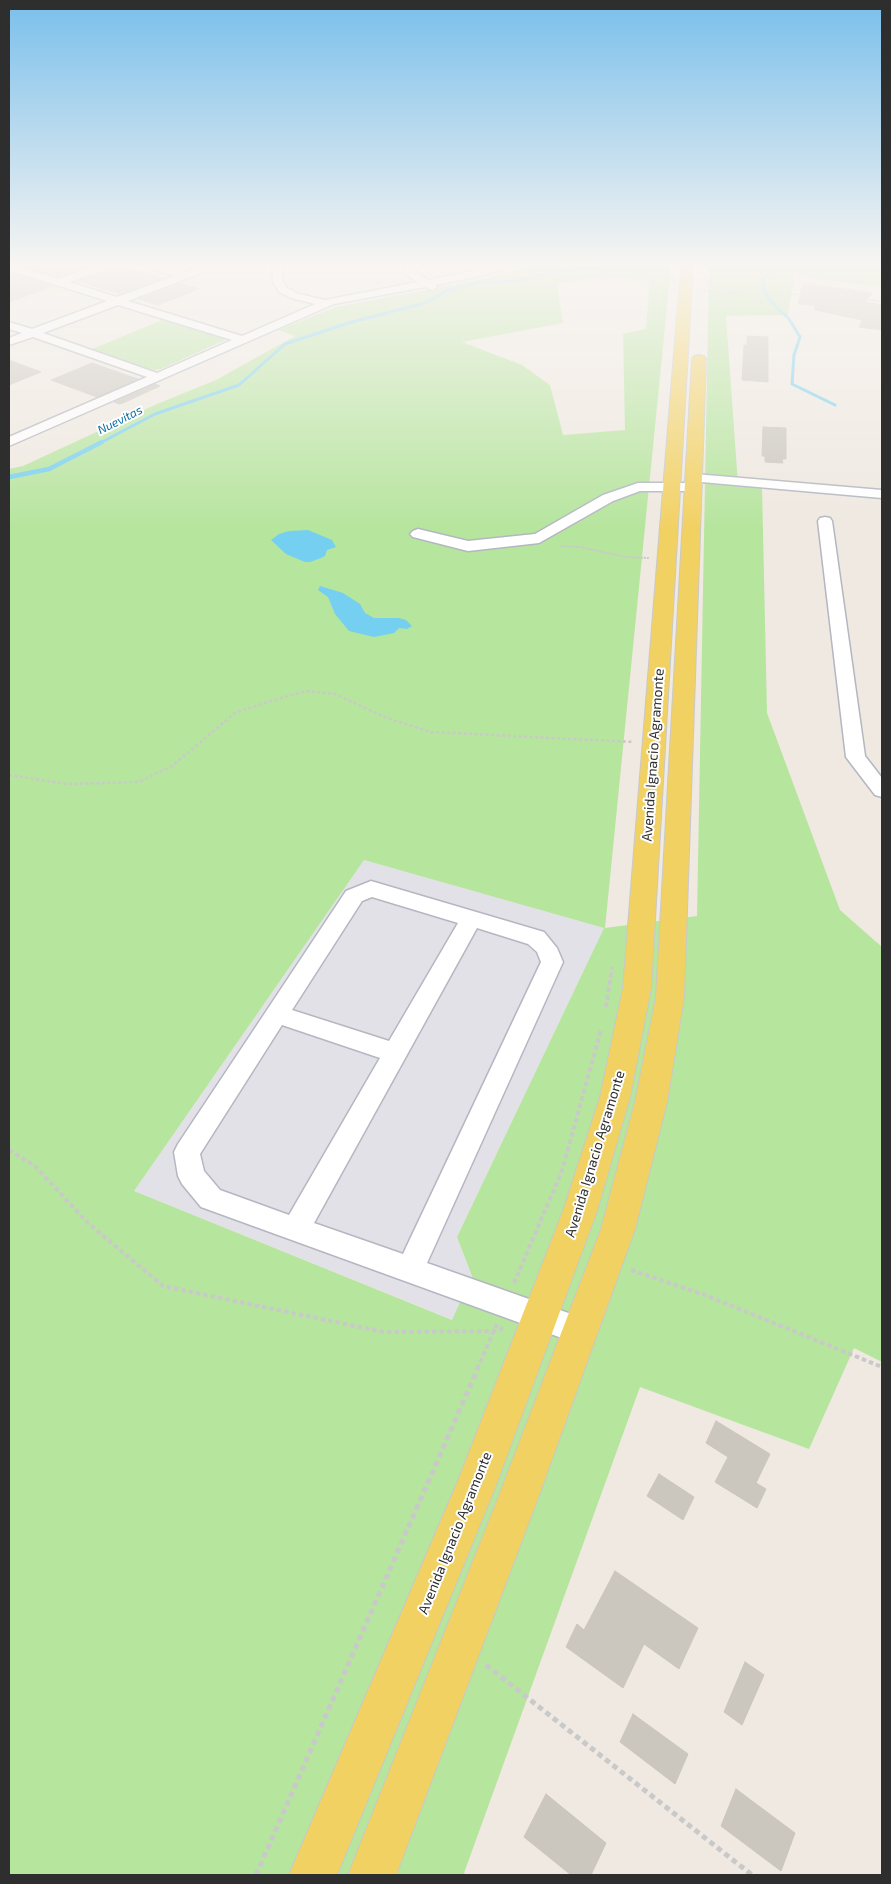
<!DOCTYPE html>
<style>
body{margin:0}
#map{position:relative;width:891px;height:1884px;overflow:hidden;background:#efe9e1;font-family:"Exo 2",sans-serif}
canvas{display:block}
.frame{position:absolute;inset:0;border:10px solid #2e2e2e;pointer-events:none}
</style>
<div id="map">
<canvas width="891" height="1884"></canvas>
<div class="frame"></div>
</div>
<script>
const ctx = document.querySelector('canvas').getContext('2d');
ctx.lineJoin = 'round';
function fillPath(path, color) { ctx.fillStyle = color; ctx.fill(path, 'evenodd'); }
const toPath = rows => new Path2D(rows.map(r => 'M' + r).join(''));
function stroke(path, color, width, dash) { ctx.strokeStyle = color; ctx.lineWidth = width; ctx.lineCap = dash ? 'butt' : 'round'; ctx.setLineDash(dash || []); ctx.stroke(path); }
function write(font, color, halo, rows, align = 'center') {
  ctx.font = font + ' "Exo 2",sans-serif'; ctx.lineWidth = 4; ctx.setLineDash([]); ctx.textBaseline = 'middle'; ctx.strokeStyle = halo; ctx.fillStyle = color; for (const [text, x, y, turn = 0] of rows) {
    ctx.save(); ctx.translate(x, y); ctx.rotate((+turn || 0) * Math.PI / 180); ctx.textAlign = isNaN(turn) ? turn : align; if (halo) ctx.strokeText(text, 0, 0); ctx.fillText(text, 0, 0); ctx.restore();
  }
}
fillPath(toPath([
 [364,860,604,928,457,1237,472,1276,453,1320,134,1191]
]), '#e3e1e8');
fillPath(toPath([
 [9,270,65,288,9,308]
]), '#f0e6d1');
fillPath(toPath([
 [533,266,671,266,605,928,697,916,709,266,882,266,882,290,881,287,794,276,788,315,726,316,738,484,762,487,767,713,840,910,882,947,882,1362,854,1348,809,1449,640,1387,464,1873,467,1875,9,1875,9,469,23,466,157,404,216,380,295,336,278,330,336,307,478,280],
 [600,277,650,280,646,329,623,334,625,430,563,435,550,385,522,365,462,342,563,323,557,283],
 [364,860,604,928,457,1237,472,1276,452,1320,134,1191],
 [164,319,224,338,225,340,161,369,154,370,90,350]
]), '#b6e59e');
fillPath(toPath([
 [308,530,332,540,336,547,327,550,325,556,321,558,310,562,305,562,286,554,271,540,279,534,289,531],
 [320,586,343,593,360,604,365,613,374,618,399,618,406,620,412,626,407,629,399,628,394,633,374,637,349,631,335,614,328,597,318,590]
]), '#75cff0');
stroke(toPath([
 [774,266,776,268,764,278,763,288,771,302,789,319,800,337,794,355,792,384,835,405],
 [100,443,155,414,239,385,285,344,352,322,425,303,448,290,477,283,516,281,553,272,607,266]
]), '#75cff0', 3);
stroke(toPath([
 [9,477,49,469,102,442]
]), '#75cff0', 4.5);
const building = toPath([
 [20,266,91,266,58,277,20,266],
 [112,266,120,266,163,278,121,294,78,281,110,270,112,266],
 [9,272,53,286,9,302,9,272],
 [180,283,199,289,158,305,138,299,180,283],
 [803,283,873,293,865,302,882,305,882,330,859,327,862,320,815,310,814,305,798,304,803,283],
 [747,336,768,337,768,382,742,380,744,345,747,345,747,336],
 [9,360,41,372,9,385,9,360],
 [92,363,138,379,97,397,51,380,92,363],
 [155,384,160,386,123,403,119,404,114,402,155,384],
 [763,427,786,428,786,459,782,459,783,463,765,462,765,456,762,456,763,427],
 [716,1421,770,1454,756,1483,766,1489,757,1508,715,1482,728,1457,706,1443,716,1421],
 [659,1474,694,1497,683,1520,647,1496,659,1474],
 [615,1571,698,1628,679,1669,644,1644,623,1688,566,1647,577,1624,584,1630,615,1571],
 [745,1662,764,1675,742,1725,724,1712,745,1662],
 [633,1714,688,1754,675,1784,620,1742,633,1714],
 [736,1789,795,1833,781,1871,721,1826,736,1789],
 [546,1794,606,1843,591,1875,571,1875,524,1837,546,1794]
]);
fillPath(building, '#cbc7bf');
stroke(building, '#cbc5ba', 1);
const minor = toPath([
 [9,266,15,266,58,279,96,266,110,266,109,268,69,282,117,297,175,276,147,268,146,266,162,266,185,272,201,266,215,266,214,268,128,301,242,336,315,304,291,298,279,292,273,282,272,266,282,266,283,282,287,288,299,294,325,300,417,282,407,275,404,266,414,266,416,272,428,280,496,266,512,266,511,268,475,277,436,285,437,287,432,290,425,287,334,304,9,446,9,437,147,377,33,337,9,345,9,338,22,333,9,329,9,322,32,329,107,301,9,270,9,266],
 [118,305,232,340,157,373,43,333,118,305],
 [695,474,882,490,882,498,690,481,688,478,690,475,695,474],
 [638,483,694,483,699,484,701,487,699,490,694,491,640,491,613,501,539,543,468,551,413,537,410,534,413,531,418,529,468,541,535,534,603,495,638,483],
 [825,517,830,518,832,521,865,756,882,778,882,797,875,795,846,757,818,521,820,518,825,517],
 [371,881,544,932,557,948,563,962,427,1263,591,1321,596,1331,591,1341,581,1345,201,1207,182,1184,178,1176,174,1152,178,1144,346,891,371,881],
 [372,897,458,923,389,1041,292,1010,362,901,372,897],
 [477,928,528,944,537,952,541,962,403,1254,314,1223,477,928],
 [282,1025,380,1058,289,1215,220,1190,204,1171,200,1154,282,1025]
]);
const major = toPath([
 [681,266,693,266,651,988,630,1097,597,1211,495,1488,337,1875,289,1875,457,1483,563,1211,600,1097,623,988,681,266],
 [699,355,704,356,706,359,684,997,667,1102,635,1229,538,1498,396,1875,348,1875,498,1498,601,1229,635,1102,656,997,692,359,694,356,699,355]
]);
stroke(minor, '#b4b7c1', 3);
stroke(major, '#c9c9c9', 2);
stroke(toPath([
 [701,291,846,296,882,302],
 [561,546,580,547,626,557,649,558]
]), '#c9c9c9', 2, [2, 1]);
stroke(toPath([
 [9,775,66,784,139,782,172,766,236,712,305,691,335,694,387,718,431,732,634,742],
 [611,975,612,966]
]), '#c9c9c9', 2.5, [3, 2.5]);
stroke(toPath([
 [606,1007,611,974],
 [9,1150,35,1166,88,1223,163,1286,384,1332,494,1331,504,1328],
 [631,1270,705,1295,882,1367],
 [514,1283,562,1171,601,1030],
 [477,1369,497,1324]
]), '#c9c9c9', 4, [4.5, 3]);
stroke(toPath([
 [486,1665,752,1875],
 [256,1875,478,1368]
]), '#c9c9c9', 5, [5.5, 4]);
fillPath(minor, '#fff');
fillPath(major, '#f2d163');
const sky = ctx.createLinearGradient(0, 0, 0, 529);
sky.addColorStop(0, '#7abfeb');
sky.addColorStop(0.5, '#f8f5f2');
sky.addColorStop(1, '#f8f5f200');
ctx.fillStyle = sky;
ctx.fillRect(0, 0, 891, 529);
write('italic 12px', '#0d6fa3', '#fff', [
 ["Nuevitas",120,420,-27]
]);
write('14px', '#2e2e2e', '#fff', [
 ["Avenida Ignacio Agramonte",653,755,-86],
 ["Avenida Ignacio Agramonte",595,1154,-73],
 ["Avenida Ignacio Agramonte",455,1533,-68]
]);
</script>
